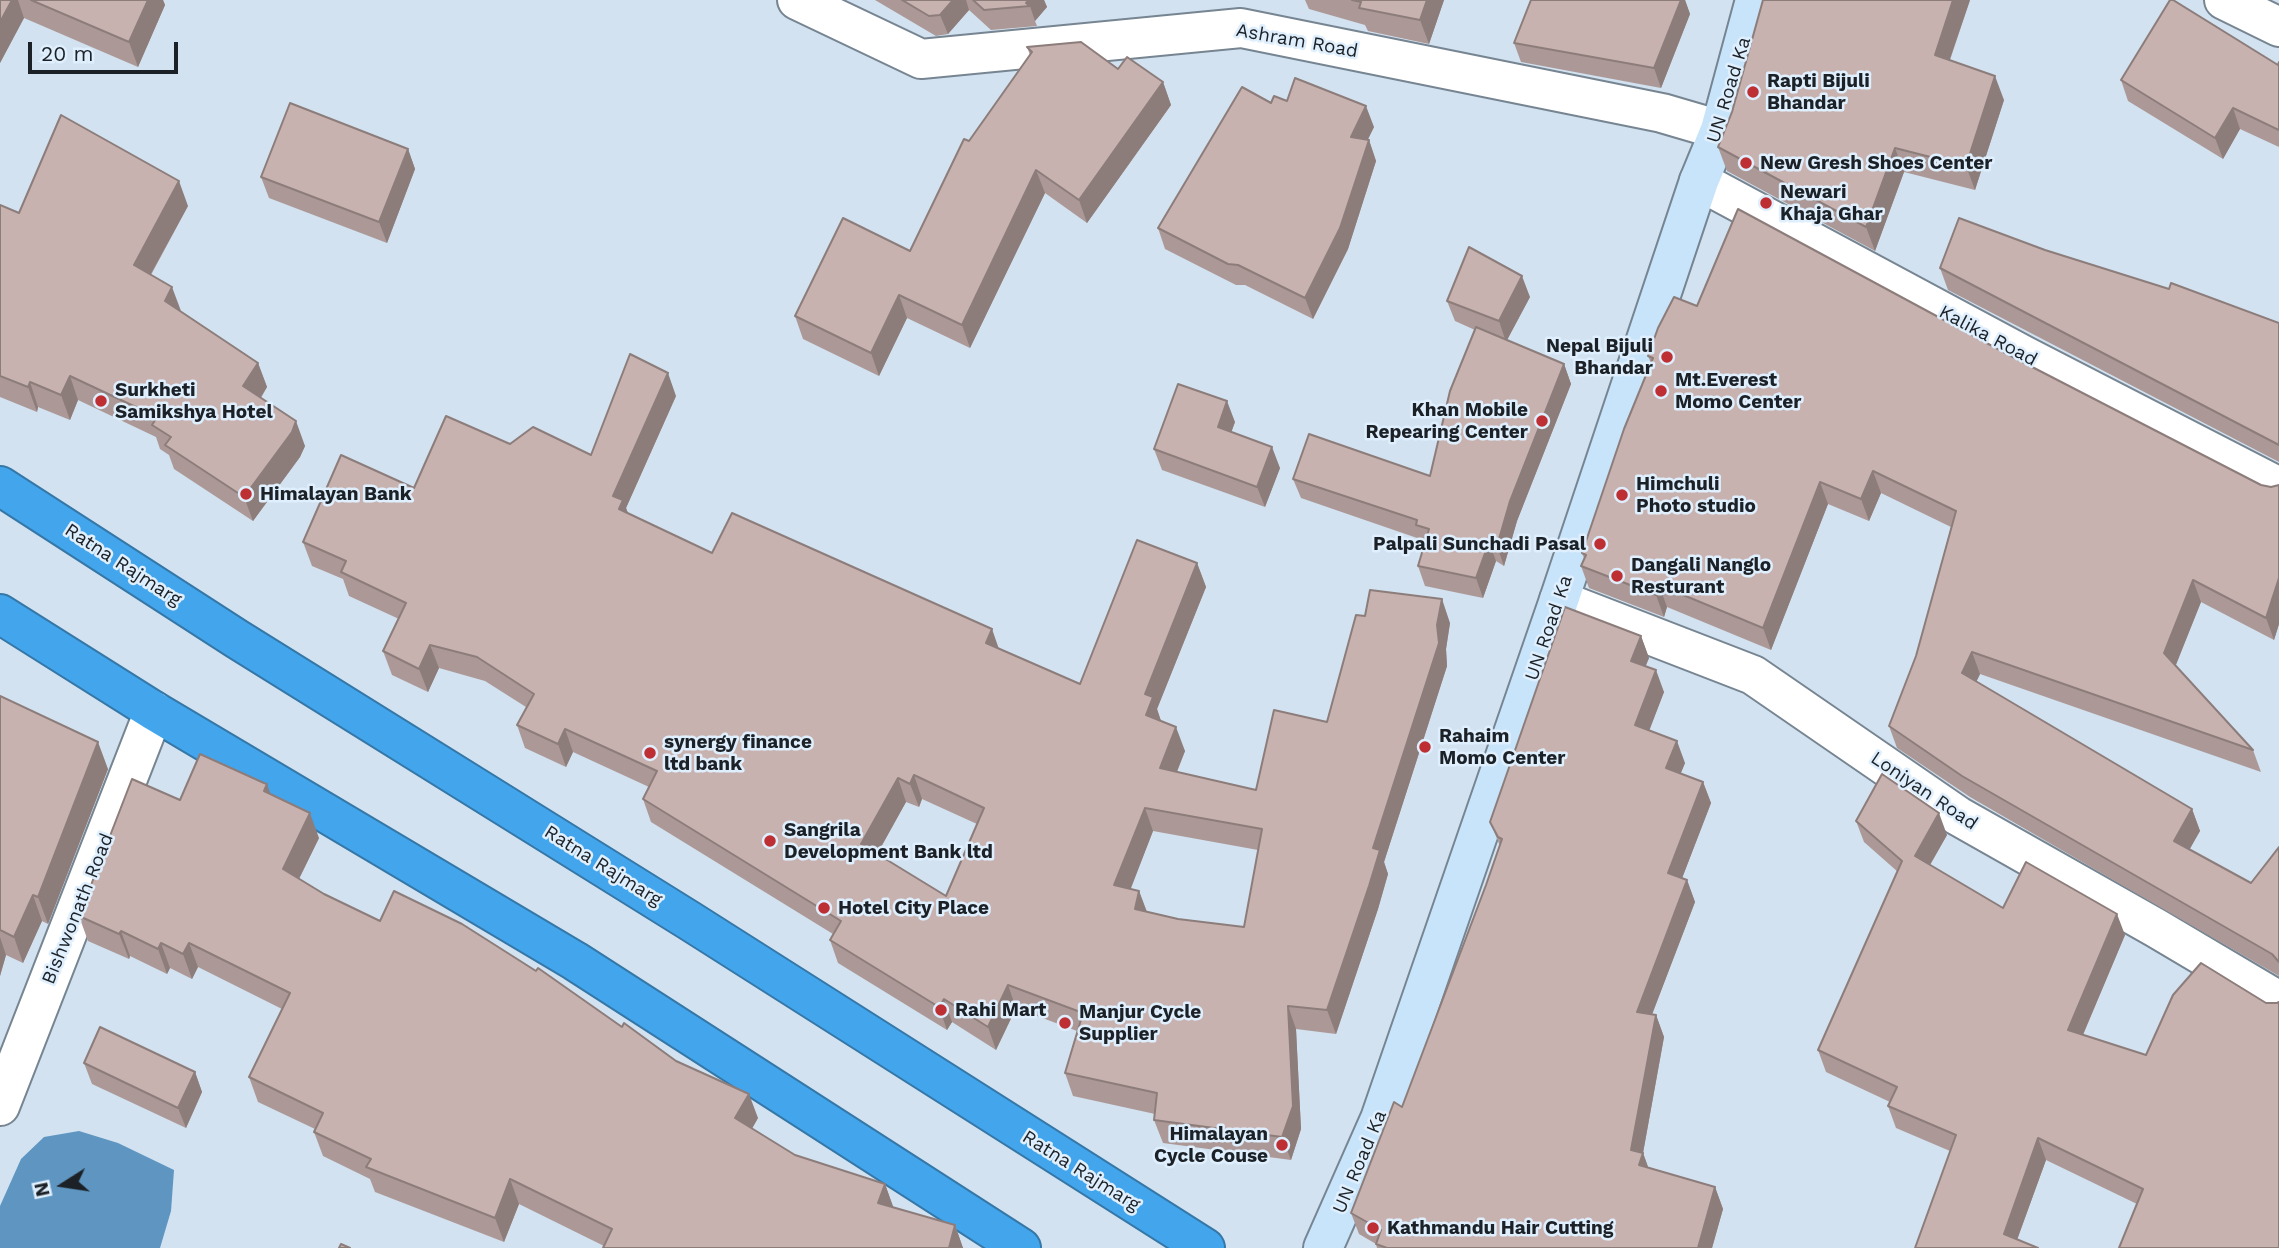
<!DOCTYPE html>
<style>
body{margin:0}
#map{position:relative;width:2279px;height:1248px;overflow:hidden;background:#d2e2f0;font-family:"Work Sans",sans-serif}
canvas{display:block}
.north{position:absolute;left:28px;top:1150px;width:70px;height:70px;-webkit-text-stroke:5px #dfeffd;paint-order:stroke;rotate:258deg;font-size:19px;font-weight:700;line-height:28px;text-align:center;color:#1b2126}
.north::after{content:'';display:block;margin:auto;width:24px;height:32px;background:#1b2126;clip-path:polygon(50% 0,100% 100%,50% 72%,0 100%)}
.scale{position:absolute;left:28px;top:42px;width:150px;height:32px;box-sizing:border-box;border:4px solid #1b2126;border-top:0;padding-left:9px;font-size:21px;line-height:24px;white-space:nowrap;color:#1b2126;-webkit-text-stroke:5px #dfeffd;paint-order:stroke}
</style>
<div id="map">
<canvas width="2279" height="1248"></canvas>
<div class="north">N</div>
<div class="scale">20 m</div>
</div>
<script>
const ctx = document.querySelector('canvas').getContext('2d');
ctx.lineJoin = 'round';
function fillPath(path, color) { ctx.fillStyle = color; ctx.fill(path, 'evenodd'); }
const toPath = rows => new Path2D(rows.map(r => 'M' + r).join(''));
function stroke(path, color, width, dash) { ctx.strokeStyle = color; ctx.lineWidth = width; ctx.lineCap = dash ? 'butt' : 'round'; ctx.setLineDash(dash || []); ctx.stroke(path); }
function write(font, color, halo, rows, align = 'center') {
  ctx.font = font + ' "Work Sans",sans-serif'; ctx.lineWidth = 5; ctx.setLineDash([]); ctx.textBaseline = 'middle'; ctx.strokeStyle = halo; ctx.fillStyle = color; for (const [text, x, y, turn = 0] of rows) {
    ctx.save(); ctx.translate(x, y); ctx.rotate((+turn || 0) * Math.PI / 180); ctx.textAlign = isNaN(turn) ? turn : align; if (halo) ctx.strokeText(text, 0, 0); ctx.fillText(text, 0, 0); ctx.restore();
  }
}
fillPath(toPath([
 [79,1131,118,1143,174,1170,171,1211,160,1248,0,1248,0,1206,21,1159,44,1137]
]), '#5e95c1');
const street = toPath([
 [797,0,921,59,1241,28,1662,113,1720,130],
 [2224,0,2279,27],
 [1699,181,2025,356,2279,487],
 [1559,600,1753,675,1958,816,2156,928,2269,995,2279,1004],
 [0,1106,154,711]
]);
const secondary = toPath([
 [1323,1248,1380,1119,1559,600,1699,181,1720,130,1755,0]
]);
const highway = toPath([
 [0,486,237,639,690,921,1205,1248],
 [0,614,154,711,575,961,1021,1248]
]);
stroke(street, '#768591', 42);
stroke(secondary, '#768591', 42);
stroke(highway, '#3577a7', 42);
stroke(street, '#fff', 38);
stroke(secondary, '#c7e4fa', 38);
stroke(highway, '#43a6ed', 38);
fillPath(toPath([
 [0,0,163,0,165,5,138,67,24,18,0,63],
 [875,0,1044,0,1047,7,1035,21,1037,26,991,30,969,10,948,34,936,36],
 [1305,0,1444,0,1429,44,1368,31,1365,25,1309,9],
 [1531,0,1685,0,1690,14,1661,88,1521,62,1514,43],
 [1970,0,1950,60,2004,100,1975,190,1904,172,1875,251,1727,171,1718,147,1732,112],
 [1027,47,1118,69,1163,82,1171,105,1087,223,1045,193,970,348,907,318,879,376,803,339,795,316,910,251,969,141,1030,55],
 [2279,62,2279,147,2240,129,2223,159,2128,101,2121,80,2278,65],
 [1287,101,1374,127,1367,140,1369,140,1376,161,1348,249,1313,319,1245,285,1236,285,1165,249,1158,228,1271,103],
 [408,149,415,169,387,243,269,198,261,177],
 [0,205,19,213,188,206,151,275,181,312,258,363,267,387,261,398,305,446,300,457,253,521,174,469,169,455,160,449,156,437,78,400,70,420,38,407,37,412,0,397],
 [2045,250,2279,323,2279,462,1948,290,1940,268],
 [1530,297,1507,340,1564,364,1571,384,1517,521,1504,566,1496,561,1483,598,1425,586,1418,566,1424,546,1423,545,1420,539,1301,498,1293,479,1430,476,1475,330,1455,321,1447,301],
 [1697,306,2007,354,2261,485,2271,487,2279,485,2279,624,2274,640,2201,602,2175,666,2253,750,2261,772,1980,674,1976,682,2192,809,2200,831,2189,849,2251,883,2279,847,2279,976,1970,797,1897,748,1889,726,1916,656,1951,527,1881,493,1869,521,1828,504,1771,650,1667,607,1664,617,1589,588,1581,566,1584,558,1582,553,1651,363,1648,356],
 [676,396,626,508,628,513,712,553,999,649,1080,684,1197,563,1206,587,1157,709,1161,721,1185,751,1177,772,1256,790,1327,722,1450,623,1446,649,1447,666,1384,862,1388,874,1378,909,1336,1034,1296,1029,1301,1129,1291,1160,1163,1143,1154,1120,1155,1114,1073,1096,1065,1073,1077,1031,1016,1008,996,1050,952,1022,947,1030,838,963,830,940,833,934,651,822,643,799,649,787,573,752,566,767,525,748,517,725,526,707,485,681,439,668,428,692,392,675,383,651,399,619,349,596,343,579,312,566,303,542,414,488,510,444,591,455],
 [922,799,977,824,946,896,877,854,906,802,919,807],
 [1153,831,1258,850,1244,927,1178,919,1147,912,1139,891,1130,889],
 [1235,422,1231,432,1280,468,1265,507,1162,470,1154,449],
 [1641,636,1649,658,1645,666,1664,692,1649,730,1685,763,1681,773,1703,782,1711,803,1682,878,1687,880,1695,902,1652,1014,1656,1015,1664,1037,1643,1153,1648,1167,1715,1187,1723,1209,1712,1248,1377,1248,1376,1244,1359,1234,1351,1213,1402,1107,1486,885,1500,846,1490,822],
 [0,696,108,769,48,924,42,921,23,963,6,955,0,976],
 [271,794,319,838,299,879,324,894,380,921,622,1027,676,1061,758,1118,752,1128,795,1155,885,1184,893,1207,955,1225,963,1248,603,1248,604,1246,519,1204,504,1242,375,1192,370,1179,323,1156,314,1132,315,1129,258,1102,249,1077,282,1009,198,967,192,979,170,968,167,974,130,956,129,959,88,941,79,916,180,800],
 [1856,821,1947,835,1930,865,2003,908,2125,935,2083,1035,2146,1055,2266,1003,2277,1003,2137,1204,2046,1160,2017,1240,1915,1248,1950,1151,1896,1128,1888,1106,1890,1102,1826,1072,1818,1050,1898,872,1864,842],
 [84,1063,195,1072,202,1092,186,1128,92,1084]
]), '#ac9997');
fillPath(toPath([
 [12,0,18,0,24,18,0,63,0,22],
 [148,0,163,0,165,5,138,67,129,42],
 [953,0,966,0,969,10,948,34,940,15],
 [1029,0,1044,0,1047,7,1035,21,1030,6,1026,3],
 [1427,0,1444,0,1429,44,1420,20],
 [1675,0,1685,0,1690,14,1661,88,1654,68],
 [1953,0,1970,0,1943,79,1935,55],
 [1995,76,2004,100,1975,190,1966,166],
 [1163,82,1171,105,1087,223,1079,200],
 [1366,106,1374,127,1359,158,1351,137],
 [2233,108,2240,129,2223,159,2215,138],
 [1369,140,1376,161,1348,249,1313,319,1305,298],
 [1895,148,1904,172,1875,251,1866,227],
 [408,149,415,169,387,243,379,222],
 [1036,170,1045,193,970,348,962,325],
 [179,181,188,206,142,290,134,265],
 [1522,276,1530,297,1506,342,1499,321],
 [172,287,181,311,165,301],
 [899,295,907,318,879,376,871,353],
 [258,363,267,387,252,411,243,386],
 [1564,364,1571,384,1517,521,1504,566,1497,546,1510,501],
 [668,373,676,396,626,508,632,524,627,532,613,496],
 [70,376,78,400,70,420,61,395],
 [30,382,38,407,37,412,28,387],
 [1227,401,1235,422,1226,447,1218,427],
 [296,421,305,446,300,457,253,521,244,497],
 [1272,447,1280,468,1265,507,1257,487],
 [1873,471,1881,493,1869,521,1861,499],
 [1820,482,1828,504,1771,650,1763,628],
 [1489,542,1496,561,1483,598,1476,578],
 [1197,563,1206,587,1157,709,1161,721,1155,739,1146,715,1145,694],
 [2279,578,2279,624,2274,640,2266,618],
 [2193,580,2201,602,2172,675,2164,653],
 [1659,585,1667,607,1664,617,1656,595],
 [1442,599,1450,623,1446,649,1447,666,1384,862,1388,874,1378,909,1336,1034,1327,1010,1437,625],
 [992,629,1000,652,986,643],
 [1641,636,1649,658,1639,683,1631,661],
 [430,645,439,668,428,692,419,669],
 [1972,652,1980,674,1970,695,1962,673],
 [1656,670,1664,692,1643,747,1635,725],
 [1176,727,1185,751,1169,791,1160,768],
 [565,729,573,752,566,767,558,744],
 [1677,741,1685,763,1674,789,1666,768],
 [98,742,108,769,48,924,38,897],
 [914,775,922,799,919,807,910,784],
 [898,778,906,802,870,867,861,844],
 [1703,782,1711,803,1676,894,1668,873],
 [267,784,276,809,264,791],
 [1145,808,1153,831,1123,909,1114,885],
 [2192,809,2200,831,2182,863,2174,841],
 [310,813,319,838,292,893,283,869],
 [1939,813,1947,835,1923,877,1915,856],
 [1687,880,1695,902,1645,1033,1637,1012],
 [1139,891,1148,915,1135,909],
 [33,895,42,921,23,963,14,937],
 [2117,914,2125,935,2076,1051,2068,1030],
 [121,931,130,956,129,959,119,934],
 [0,937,6,955,0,976],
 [161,943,170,968,167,974,158,949],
 [189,943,198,967,192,979,183,954],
 [1008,985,1016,1008,996,1050,988,1027],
 [944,999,952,1022,947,1030,939,1007],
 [1288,1006,1296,1029,1301,1129,1291,1160,1282,1137],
 [1656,1015,1664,1037,1643,1153,1651,1175,1647,1187,1631,1150],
 [195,1072,202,1092,186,1128,178,1108],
 [749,1094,758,1118,744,1143,735,1118],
 [2038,1138,2046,1160,2014,1248,2004,1234],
 [510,1179,519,1204,504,1242,495,1218],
 [885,1184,894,1209,878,1203],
 [1715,1187,1723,1209,1712,1248,1698,1248],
 [955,1225,963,1248,949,1248]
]), '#8c7d7b');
const building = toPath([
 [0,0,12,0,0,22,0,0],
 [31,0,148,0,129,42,31,0],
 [902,0,953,0,940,15,929,16,902,0],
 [973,0,1029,0,1026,3,1030,6,984,10,973,0],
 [1352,0,1427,0,1420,20,1359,8,1361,2,1352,0],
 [1531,0,1681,0,1654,68,1514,43,1531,0],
 [1763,0,1953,0,1935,55,1995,76,1966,166,1895,148,1866,227,1718,147,1732,112,1763,0],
 [2170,0,2173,0,2278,65,2279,62,2279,130,2233,108,2215,138,2121,80,2170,0],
 [1081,42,1118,69,1127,57,1163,82,1079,200,1036,170,962,325,899,295,871,353,795,316,843,218,910,251,964,139,969,141,1032,52,1027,47,1081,42],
 [1295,78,1366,106,1351,137,1369,140,1340,228,1305,298,1238,265,1228,264,1158,228,1242,87,1271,103,1274,96,1287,101,1295,78],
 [290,103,408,149,379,222,261,177,290,103],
 [61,115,179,181,134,265,172,287,165,301,258,363,243,386,296,421,292,432,244,497,165,445,171,437,152,425,157,417,70,376,61,395,30,382,28,387,0,376,0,205,19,213,61,115],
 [1738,209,2007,354,2261,485,2271,487,2279,485,2279,578,2266,618,2193,580,2164,653,2253,750,1972,652,1962,673,2192,809,2174,841,2251,883,2279,847,2279,962,2272,954,1962,776,1889,726,1916,656,1956,511,1873,471,1861,499,1820,482,1763,628,1659,585,1656,595,1581,566,1586,555,1582,553,1624,429,1653,358,1648,356,1658,328,1674,297,1697,306,1738,209],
 [1959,218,2045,250,2169,289,2171,283,2279,323,2279,445,1940,268,1959,218],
 [1469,247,1522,276,1499,321,1447,301,1469,247],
 [1476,327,1564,364,1510,501,1497,546,1489,542,1476,578,1418,566,1429,529,1416,525,1417,520,1293,479,1309,434,1430,476,1450,391,1476,327],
 [630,354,668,373,613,496,623,500,619,509,712,553,732,513,992,629,986,643,1080,684,1137,540,1197,563,1145,694,1153,697,1146,715,1176,727,1160,768,1256,790,1274,710,1327,722,1356,615,1365,616,1370,590,1442,599,1437,625,1439,643,1373,848,1380,850,1369,886,1327,1010,1288,1006,1293,1106,1282,1137,1154,1120,1157,1093,1065,1073,1083,1013,1008,985,988,1027,944,999,939,1007,830,940,841,921,643,799,657,771,565,729,558,744,517,725,534,694,477,657,430,645,419,669,383,651,406,603,341,572,346,561,303,542,341,455,414,488,446,416,510,444,533,427,591,455,630,354],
 [914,775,984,808,946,896,861,844,898,778,910,784,914,775],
 [1145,808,1262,829,1244,927,1178,919,1135,909,1139,891,1114,885,1145,808],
 [1178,384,1227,401,1218,427,1272,447,1257,487,1154,449,1178,384],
 [1565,607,1641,636,1631,661,1656,670,1635,725,1677,741,1666,768,1703,782,1668,873,1687,880,1637,1012,1656,1015,1631,1150,1643,1153,1639,1165,1715,1187,1698,1248,1387,1248,1376,1244,1381,1230,1351,1213,1394,1102,1402,1107,1486,885,1502,839,1498,837,1490,822,1565,607],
 [0,696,98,742,38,897,33,895,14,937,0,930,0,696],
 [200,754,264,783,267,784,264,791,310,813,283,869,324,894,380,921,394,891,462,924,536,971,538,968,622,1027,624,1023,676,1061,749,1094,735,1118,795,1155,885,1184,878,1203,955,1225,949,1248,603,1248,612,1229,510,1179,495,1218,366,1167,371,1159,314,1132,323,1113,249,1077,290,993,189,943,183,954,161,943,158,949,121,931,119,934,79,916,132,779,180,800,200,754],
 [1882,774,1939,813,1915,856,2003,908,2026,862,2117,914,2068,1030,2146,1055,2173,995,2201,963,2266,1003,2277,1003,2279,1002,2279,1248,2119,1248,2143,1189,2038,1138,2004,1234,2038,1248,1915,1248,1956,1135,1888,1106,1897,1087,1818,1050,1902,861,1856,821,1882,774],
 [100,1027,195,1072,178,1108,84,1063,100,1027],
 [341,1244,350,1248,339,1248,341,1244]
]);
fillPath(building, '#c8b2b0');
stroke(building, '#8c7d7b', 2);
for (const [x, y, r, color] of [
 [1753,92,7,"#be2f33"],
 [1746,163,7,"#be2f33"],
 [1766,203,7,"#be2f33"],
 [1667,357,7,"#be2f33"],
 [1661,391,7,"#be2f33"],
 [101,401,7,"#be2f33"],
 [1542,421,7,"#be2f33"],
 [246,494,7,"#be2f33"],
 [1622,495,7,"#be2f33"],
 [1600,544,7,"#be2f33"],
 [1617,576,7,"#be2f33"],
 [1425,747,7,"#be2f33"],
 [650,753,7,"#be2f33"],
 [770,841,7,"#be2f33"],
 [824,908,7,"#be2f33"],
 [941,1010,7,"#be2f33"],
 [1065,1023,7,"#be2f33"],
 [1282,1145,7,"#be2f33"],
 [1373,1228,7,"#be2f33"]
]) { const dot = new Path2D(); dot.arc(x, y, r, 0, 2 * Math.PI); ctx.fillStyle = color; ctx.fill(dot); stroke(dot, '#dfeffd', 2.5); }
write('19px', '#1b2126', '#dfeffd', [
 ["Ashram Road",1297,41,10],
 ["UN Road Ka",1729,90,-73],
 ["Kalika Road",1988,336,28],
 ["Ratna Rajmarg",123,565,33],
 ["UN Road Ka",1549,628,-71],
 ["Loniyan Road",1924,791,34],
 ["Ratna Rajmarg",603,866,32],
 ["Bishwonath Road",78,909,-68],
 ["UN Road Ka",1360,1162,-67],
 ["Ratna Rajmarg",1081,1171,32]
]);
write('bold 19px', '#1b2126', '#dfeffd', [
 ["Rapti Bijuli",1767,81],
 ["Bhandar",1767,103],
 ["New Gresh Shoes Center",1760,163],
 ["Newari",1780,192],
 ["Khaja Ghar",1780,214],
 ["Nepal Bijuli",1653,346,"right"],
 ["Bhandar",1653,368,"right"],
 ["Mt.Everest",1675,380],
 ["Momo Center",1675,402],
 ["Surkheti",115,390],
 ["Samikshya Hotel",115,412],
 ["Khan Mobile",1528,410,"right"],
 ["Repearing Center",1528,432,"right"],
 ["Himchuli",1636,484],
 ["Photo studio",1636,506],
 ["Himalayan Bank",260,494],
 ["Palpali Sunchadi Pasal",1586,544,"right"],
 ["Dangali Nanglo",1631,565],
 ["Resturant",1631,587],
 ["Rahaim",1439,736],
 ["Momo Center",1439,758],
 ["synergy finance",664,742],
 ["ltd bank",664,764],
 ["Sangrila",784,830],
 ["Development Bank ltd",784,852],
 ["Hotel City Place",838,908],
 ["Rahi Mart",955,1010],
 ["Manjur Cycle",1079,1012],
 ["Supplier",1079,1034],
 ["Himalayan",1268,1134,"right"],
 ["Cycle Couse",1268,1156,"right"],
 ["Kathmandu Hair Cutting",1387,1228]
], 'left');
</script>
